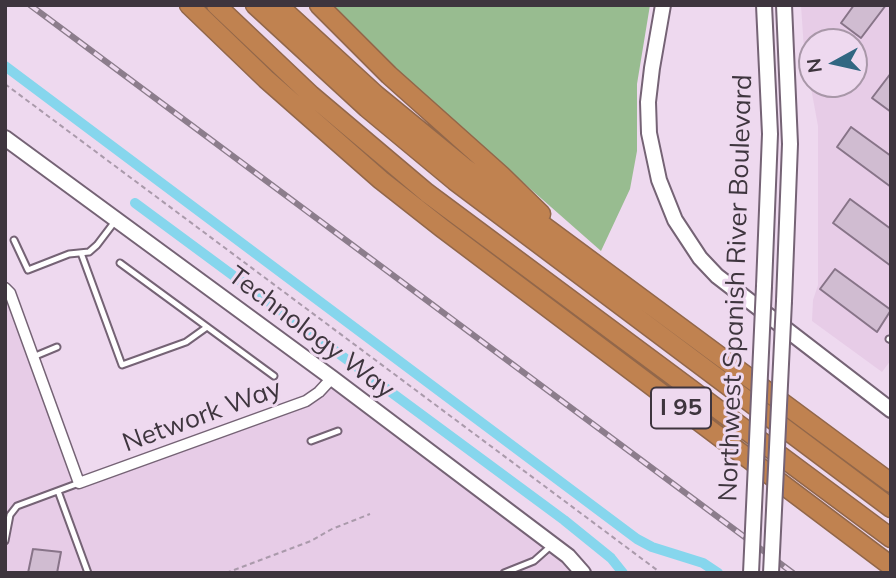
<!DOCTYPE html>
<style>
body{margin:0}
#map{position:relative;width:896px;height:578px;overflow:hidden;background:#eed9ef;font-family:Mulish,sans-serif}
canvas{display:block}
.frame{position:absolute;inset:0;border:7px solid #3e353e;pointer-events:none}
.north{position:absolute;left:798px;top:28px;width:70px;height:70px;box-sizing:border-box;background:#eed9ef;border:2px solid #a897a8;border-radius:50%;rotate:262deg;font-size:19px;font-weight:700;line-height:28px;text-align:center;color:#3e353e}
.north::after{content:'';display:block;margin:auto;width:24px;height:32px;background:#316782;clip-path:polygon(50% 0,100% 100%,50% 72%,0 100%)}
</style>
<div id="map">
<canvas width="896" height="578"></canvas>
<div class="frame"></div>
<div class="north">N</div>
</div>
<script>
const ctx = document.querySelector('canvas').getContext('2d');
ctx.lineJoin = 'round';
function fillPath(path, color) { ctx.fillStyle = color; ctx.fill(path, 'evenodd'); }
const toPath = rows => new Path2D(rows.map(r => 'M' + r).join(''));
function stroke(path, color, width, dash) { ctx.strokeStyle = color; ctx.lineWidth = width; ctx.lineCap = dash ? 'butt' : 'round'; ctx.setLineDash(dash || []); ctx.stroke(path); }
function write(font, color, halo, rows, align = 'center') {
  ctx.font = font + ' Mulish,sans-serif'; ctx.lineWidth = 6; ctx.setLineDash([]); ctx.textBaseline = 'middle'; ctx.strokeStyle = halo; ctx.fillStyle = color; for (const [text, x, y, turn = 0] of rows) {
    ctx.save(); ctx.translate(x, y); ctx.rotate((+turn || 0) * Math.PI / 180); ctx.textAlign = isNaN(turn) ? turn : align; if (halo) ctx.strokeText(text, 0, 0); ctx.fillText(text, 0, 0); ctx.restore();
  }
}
fillPath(toPath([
 [801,5,891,5,891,360,882,372,812,321,813,300,818,285,818,126,804,50],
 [812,42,854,42,854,84,812,84],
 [5,288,79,483,306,401,332,378,583,573,5,573]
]), '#e7cce7');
fillPath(toPath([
 [329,5,650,5,637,84,637,151,630,189,601,251,351,31]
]), '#98bc90');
stroke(toPath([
 [5,66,637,539,652,547,703,563,718,573],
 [135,203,564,520,611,558,623,573]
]), '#86d6ed', 10);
const building = toPath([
 [854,5,886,5,861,38,841,23,854,5],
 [891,73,891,112,872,98,891,73],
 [851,127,891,156,891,187,837,147,851,127],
 [850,199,891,229,891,266,833,223,850,199],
 [835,269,891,310,877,332,820,289,835,269],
 [33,549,61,552,57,573,28,573,33,549]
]);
fillPath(building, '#d0bcd1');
stroke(building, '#877488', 2);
const lane = toPath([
 [14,240,28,270,69,254,89,252,97,245,116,220],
 [81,253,122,365,186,342,207,327],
 [120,263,274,376],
 [889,339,891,340],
 [33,357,57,347],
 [311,441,338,431],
 [58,491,88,573],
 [5,541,10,515,17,506,79,483],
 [504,573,534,561,552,545]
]);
const street = toPath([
 [5,288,10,293,79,483,306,401,319,392,332,378]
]);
const secondary = toPath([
 [663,5,652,68,648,102,649,133,659,180,675,220,700,258,717,276,891,410],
 [5,138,332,378,568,556,583,573],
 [764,286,770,134,764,5],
 [784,301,790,144,784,5]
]);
const highway = toPath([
 [189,5,266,79,381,180,442,228,891,566],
 [216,5,311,95,427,193,891,538],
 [255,5,367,108,455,181,891,508],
 [278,5,376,95,464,167,891,483],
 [319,5,389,75,501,175,541,214]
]);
stroke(lane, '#756375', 9);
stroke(street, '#756375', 13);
stroke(secondary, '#756375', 18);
stroke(highway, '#92674a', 21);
stroke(toPath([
 [5,84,661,573],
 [226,573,311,541,332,529,370,514]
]), '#aa9aab', 2, [5, 3.5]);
stroke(lane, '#fff', 5);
stroke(street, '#fff', 10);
stroke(secondary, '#fff', 14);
stroke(highway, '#c08250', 18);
const rail = toPath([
 [30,5,793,573]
]);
stroke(rail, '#8c7d8c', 6);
stroke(rail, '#eed9ef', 3.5, [10]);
const secondaryBridge = toPath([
 [751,573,764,286],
 [771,573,784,301]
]);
stroke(secondaryBridge, '#756375', 18, []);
stroke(secondaryBridge, '#fff', 14);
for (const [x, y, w] of [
 [681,408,60]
]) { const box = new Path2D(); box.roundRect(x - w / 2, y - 20.5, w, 41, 5); ctx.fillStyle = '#eed9ef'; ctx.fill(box); stroke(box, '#3e353e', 2); }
write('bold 24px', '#3e353e', null, [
 ["I 95",681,408]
]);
write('26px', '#3e353e', '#eed9ef', [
 ["Northwest Spanish River Boulevard",736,288,-88],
 ["Technology Way",311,333,37],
 ["Network Way",202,416,-20]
]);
</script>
